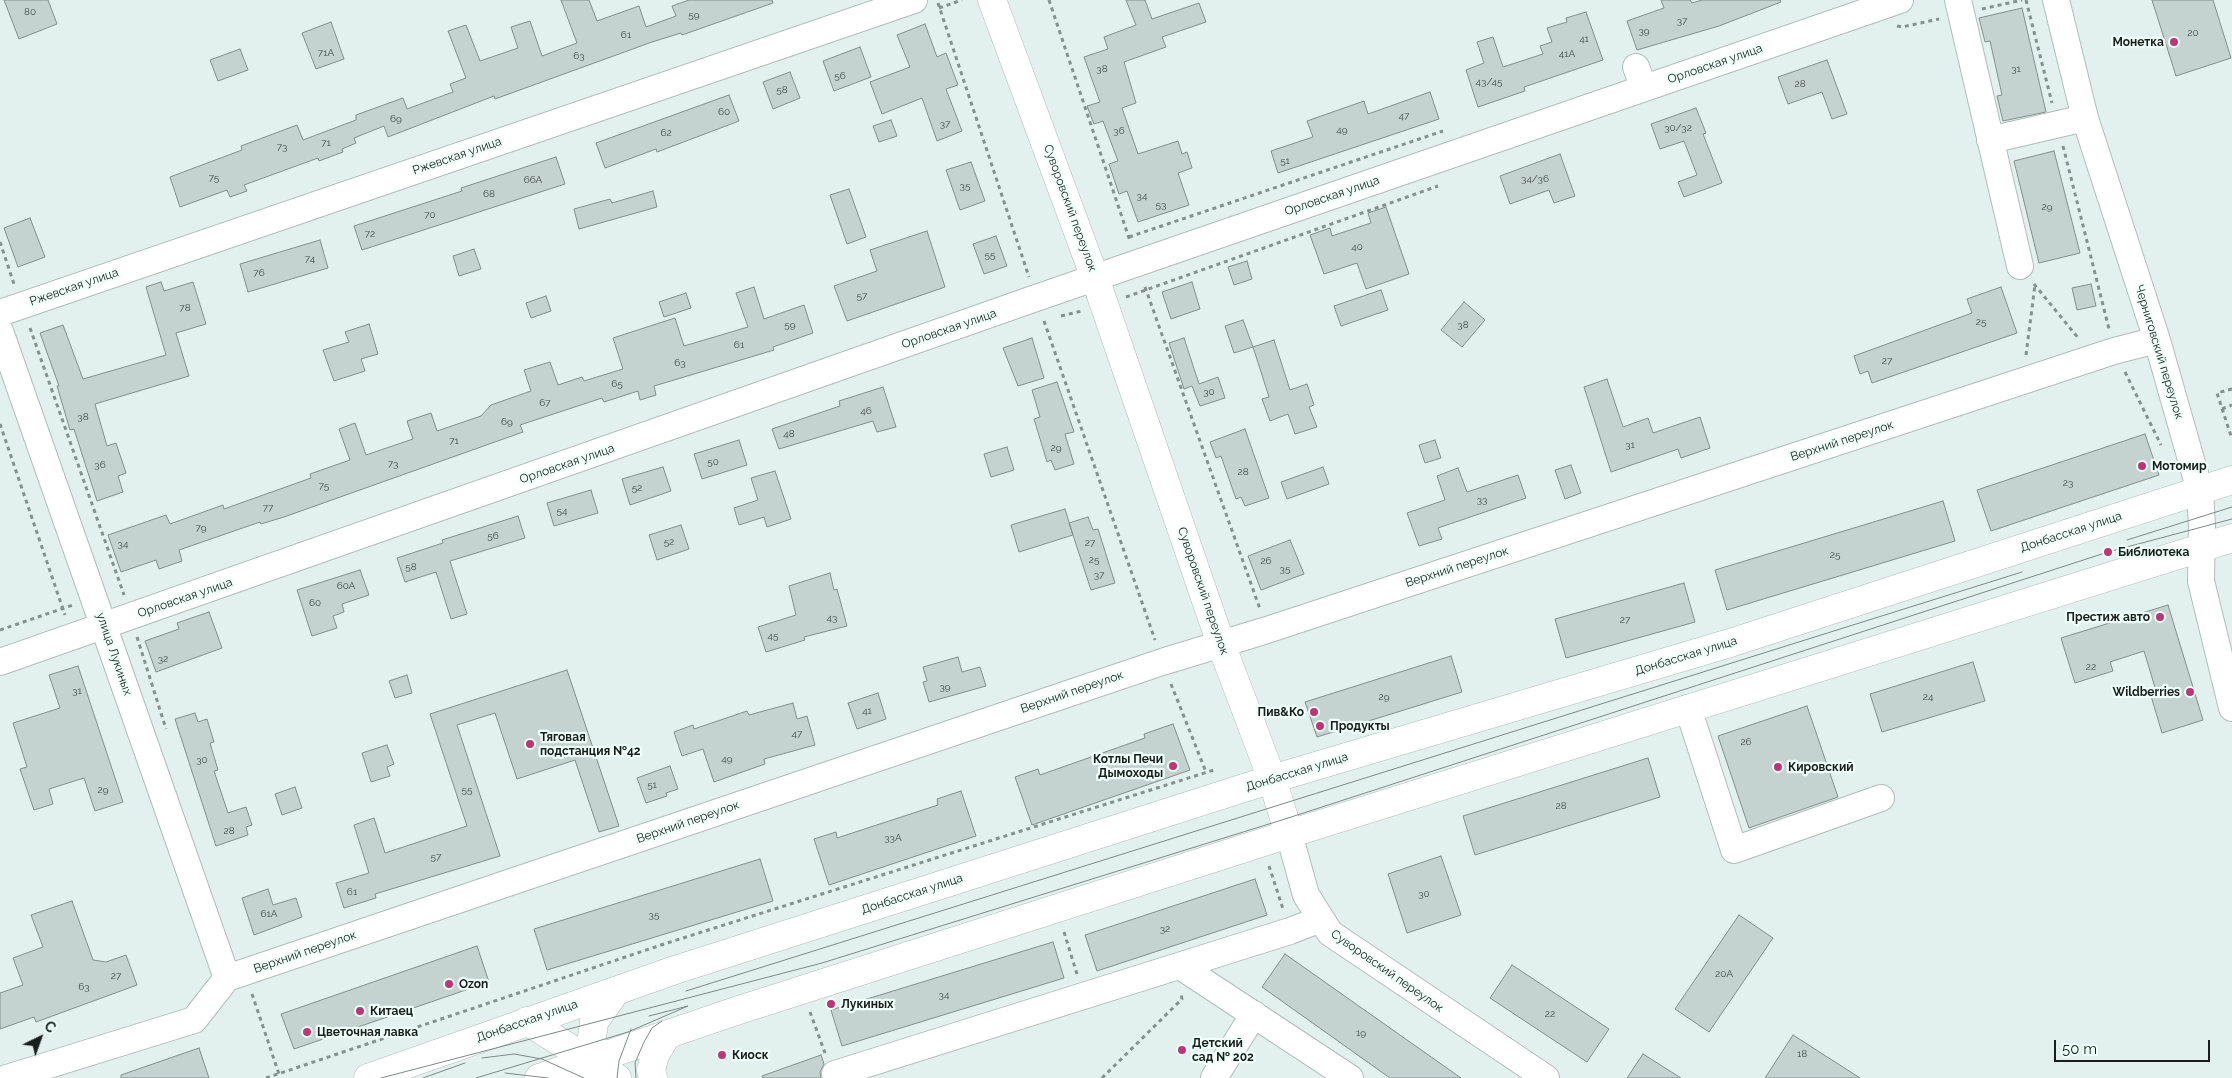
<!DOCTYPE html>
<meta charset="utf-8">
<style>
body{margin:0}
#map{position:relative;width:2232px;height:1078px;overflow:hidden;background:#e2f1ed;font-family:Raleway,sans-serif}
canvas{display:block}
.north{position:absolute;left:15px;top:1013px;width:50px;height:50px;-webkit-text-stroke:4px #effffa;paint-order:stroke;rotate:42deg;font-size:14px;font-weight:700;line-height:20px;text-align:center;color:#181e1c}
.north::after{content:'';display:block;margin:auto;width:18px;height:22px;background:#181e1c;clip-path:polygon(50% 0,100% 100%,50% 72%,0 100%)}
.scale{position:absolute;left:2054px;top:1040px;width:156px;height:22px;box-sizing:border-box;border:2px solid #181e1c;border-top:0;padding-left:6px;font-size:15px;line-height:18px;white-space:nowrap;color:#181e1c;-webkit-text-stroke:4px #effffa;paint-order:stroke}
</style>
<div id="map">
<canvas width="2232" height="1078"></canvas>
<div class="north">С</div>
<div class="scale">50 m</div>
</div>
<script>
const ctx = document.querySelector('canvas').getContext('2d');
ctx.lineJoin = 'round';
function fillPath(path, color) { ctx.fillStyle = color; ctx.fill(path, 'evenodd'); }
const toPath = rows => new Path2D(rows.map(r => 'M' + r).join(''));
function stroke(path, color, width, dash) { ctx.strokeStyle = color; ctx.lineWidth = width; ctx.lineCap = dash ? 'butt' : 'round'; ctx.setLineDash(dash || []); ctx.stroke(path); }
function write(font, color, halo, rows, align = 'center') {
  ctx.font = font + ' Raleway,sans-serif'; ctx.lineWidth = 4.5; ctx.setLineDash([]); ctx.textBaseline = 'middle'; ctx.strokeStyle = halo; ctx.fillStyle = color; for (const [text, x, y, turn = 0] of rows) {
    ctx.save(); ctx.translate(x, y); ctx.rotate((+turn || 0) * Math.PI / 180); ctx.textAlign = isNaN(turn) ? turn : align; if (halo) ctx.strokeText(text, 0, 0); ctx.fillText(text, 0, 0); ctx.restore();
  }
}
const building = toPath([
 [4,0,48,0,57,24,19,39,4,0],
 [561,0,589,0,597,21,639,6,646,27,676,16,672,6,689,0,772,0,773,3,682,35,681,33,652,42,495,99,494,96,388,137,384,126,354,138,356,143,342,149,343,152,319,161,318,158,244,185,247,191,230,197,227,190,180,207,170,177,242,150,241,146,297,125,303,140,356,120,356,115,403,98,407,109,453,92,450,84,466,78,448,31,466,25,480,61,518,48,511,27,530,21,542,56,577,43,561,0],
 [1126,0,1145,0,1152,19,1199,3,1206,22,1162,37,1166,47,1124,62,1136,103,1122,108,1138,154,1178,141,1182,154,1187,152,1192,168,1178,173,1189,205,1138,222,1127,191,1119,194,1109,164,1118,161,1103,121,1094,124,1087,106,1100,102,1084,57,1108,49,1104,37,1136,25,1126,0],
 [1661,0,1690,0,1692,3,1702,0,1780,0,1781,2,1719,26,1637,50,1627,21,1664,8,1661,0],
 [2152,0,2213,0,2231,58,2176,76,2152,0],
 [2022,8,2046,112,2003,121,1997,96,2002,95,1990,41,1985,42,1979,18,2022,8],
 [1586,12,1603,60,1524,87,1525,91,1478,107,1466,70,1484,63,1477,42,1493,37,1503,67,1543,54,1540,46,1552,42,1547,28,1567,22,1566,18,1586,12],
 [331,22,344,59,316,69,302,33,331,22],
 [925,24,937,57,946,53,958,85,946,89,962,131,937,141,922,98,882,114,870,82,910,67,897,35,925,24],
 [860,47,871,77,834,91,823,61,860,47],
 [240,49,248,70,218,81,210,60,240,49],
 [1827,60,1847,114,1832,119,1822,92,1788,104,1778,77,1827,60],
 [790,72,800,98,773,109,763,82,790,72],
 [1430,92,1439,119,1278,173,1271,151,1313,137,1307,121,1364,101,1368,114,1430,92],
 [729,95,739,121,657,152,656,149,605,168,596,143,729,95],
 [1696,108,1706,133,1703,134,1722,183,1684,197,1678,182,1697,175,1684,141,1660,149,1651,124,1696,108],
 [891,120,897,136,879,142,873,126,891,120],
 [2054,151,2080,253,2039,263,2014,161,2054,151],
 [1560,154,1575,196,1554,203,1549,190,1510,204,1500,176,1560,154],
 [556,157,565,184,362,250,354,226,462,191,461,188,556,157],
 [971,162,985,201,960,210,946,170,971,162],
 [849,189,866,237,847,244,830,195,849,189],
 [653,191,657,207,579,229,574,209,610,199,612,203,653,191],
 [1386,207,1409,274,1366,289,1357,263,1324,274,1310,235,1330,228,1332,236,1371,223,1368,213,1386,207],
 [30,218,45,257,18,267,4,228,30,218],
 [927,231,945,287,847,321,834,286,877,271,870,250,927,231],
 [996,236,1007,266,984,274,973,244,996,236],
 [320,240,328,268,248,292,240,264,320,240],
 [474,249,481,269,459,276,453,256,474,249],
 [1247,261,1252,279,1234,285,1228,267,1247,261],
 [161,282,164,291,193,282,206,324,176,333,189,376,95,404,107,446,116,443,126,473,118,476,123,492,97,501,74,429,70,430,57,386,59,386,40,333,63,325,83,379,166,355,146,287,161,282],
 [1192,282,1200,309,1171,319,1162,292,1192,282],
 [2091,284,2096,306,2077,310,2072,288,2091,284],
 [754,287,764,319,804,305,813,333,773,347,774,350,654,386,656,395,640,400,638,391,604,402,602,398,520,425,523,432,284,517,261,524,260,522,179,550,182,561,159,569,156,560,121,572,108,535,166,515,170,524,223,505,224,509,311,478,310,474,350,460,339,429,355,423,366,455,413,439,407,421,431,413,437,431,481,416,491,405,531,391,524,370,550,362,558,385,582,377,584,381,623,369,613,338,675,318,684,346,748,327,736,293,754,287],
 [2001,287,2017,333,1872,383,1868,371,1860,374,1854,356,1972,313,1967,299,2001,287],
 [1381,290,1388,310,1341,326,1334,306,1381,290],
 [686,293,691,308,664,317,659,302,686,293],
 [546,296,551,311,531,318,526,303,546,296],
 [1464,302,1485,320,1462,347,1441,330,1464,302],
 [1243,320,1253,347,1234,353,1225,326,1243,320],
 [369,324,378,354,361,359,365,371,334,381,323,350,349,342,345,332,369,324],
 [1032,338,1044,378,1018,386,1003,348,1032,338],
 [1184,338,1199,384,1218,377,1225,398,1200,406,1192,386,1184,389,1169,343,1184,338],
 [1274,340,1290,390,1307,384,1314,405,1309,407,1317,427,1295,434,1288,414,1270,421,1262,399,1269,397,1253,347,1274,340],
 [1607,379,1623,427,1648,418,1653,433,1700,417,1710,448,1681,458,1678,449,1611,472,1584,387,1607,379],
 [1057,382,1074,432,1065,434,1074,464,1055,470,1051,460,1047,462,1034,419,1040,417,1032,390,1057,382],
 [883,387,896,427,877,432,873,421,779,449,772,429,840,406,839,401,883,387],
 [1245,429,1269,498,1245,506,1241,497,1236,499,1221,456,1216,458,1210,442,1245,429],
 [2145,434,2159,475,1991,531,1977,490,2145,434],
 [739,440,747,465,702,479,694,454,739,440],
 [1435,440,1441,458,1425,463,1419,445,1435,440],
 [1007,447,1014,470,991,477,984,454,1007,447],
 [1571,465,1581,493,1565,499,1555,470,1571,465],
 [663,467,671,491,630,505,622,479,663,467],
 [1323,467,1329,484,1287,499,1281,482,1323,467],
 [1458,468,1467,492,1518,475,1526,498,1438,528,1442,539,1419,546,1407,513,1445,500,1437,476,1458,468],
 [775,471,791,519,767,527,764,517,739,525,734,508,758,500,751,478,775,471],
 [591,490,598,513,554,526,547,503,591,490],
 [1943,501,1955,541,1727,610,1715,570,1943,501],
 [1065,509,1073,535,1019,552,1011,525,1065,509],
 [518,516,525,538,450,561,467,614,451,619,436,572,405,582,397,558,443,543,442,540,518,516],
 [1088,517,1093,530,1098,529,1115,583,1091,590,1069,523,1088,517],
 [681,525,689,549,657,560,649,535,681,525],
 [1290,540,1304,574,1261,590,1248,556,1290,540],
 [360,570,369,595,342,604,344,612,333,616,337,628,312,636,297,590,360,570],
 [830,573,834,590,837,589,847,626,804,637,805,640,766,652,758,627,796,615,789,586,830,573],
 [1684,583,1695,622,1566,658,1555,619,1684,583],
 [2168,605,2203,720,2162,733,2151,696,2157,694,2144,651,2110,662,2113,671,2075,683,2061,638,2168,605],
 [209,612,222,648,156,672,145,641,179,629,177,623,209,612],
 [1451,656,1462,692,1317,737,1305,702,1451,656],
 [958,657,962,672,980,667,986,686,929,702,923,682,927,681,923,667,958,657],
 [1973,662,1985,701,1882,732,1870,694,1973,662],
 [78,666,123,802,95,811,84,778,49,789,53,804,34,810,20,769,27,767,13,723,60,708,49,675,78,666],
 [567,670,619,826,599,832,575,760,517,779,495,713,457,725,500,856,375,894,376,898,344,908,336,883,369,873,354,825,374,818,385,853,467,826,430,714,567,670],
 [407,675,412,693,395,698,389,681,407,675],
 [878,693,886,719,857,729,848,703,878,693],
 [793,703,797,719,807,716,815,745,764,759,765,764,714,782,703,749,682,756,674,732,693,725,694,729,747,711,749,715,793,703],
 [1807,706,1838,797,1749,828,1718,736,1807,706],
 [195,713,198,722,207,719,214,742,210,743,218,770,214,771,228,813,246,807,252,825,246,827,248,835,216,846,175,719,195,713],
 [1173,724,1190,770,1032,825,1015,777,1038,769,1040,775,1145,738,1144,734,1173,724],
 [387,745,394,764,387,767,390,776,371,782,362,753,387,745],
 [1648,758,1660,797,1475,855,1463,816,1648,758],
 [670,766,678,789,666,793,667,796,646,803,637,778,670,766],
 [295,787,302,808,282,815,275,794,295,787],
 [961,791,976,836,829,885,814,839,836,832,837,838,938,805,937,799,961,791],
 [1441,856,1461,915,1407,933,1388,874,1441,856],
 [760,859,773,901,547,970,534,929,760,859],
 [1255,879,1267,915,1097,971,1085,935,1255,879],
 [268,889,273,905,296,898,302,917,254,935,242,898,268,889],
 [72,901,93,960,106,962,126,955,137,985,36,1022,34,1017,0,1029,0,993,23,985,13,958,43,947,31,915,72,901],
 [1739,915,1773,938,1709,1032,1675,1009,1739,915],
 [1053,942,1064,978,842,1046,831,1010,1053,942],
 [477,946,489,982,294,1049,281,1014,477,946],
 [1285,954,1461,1078,1390,1078,1262,987,1285,954],
 [1512,965,1609,1029,1587,1062,1490,998,1512,965],
 [1793,1035,1860,1078,1765,1078,1793,1035],
 [199,1048,209,1078,121,1078,121,1075,199,1048],
 [1643,1054,1681,1078,1627,1078,1643,1054],
 [821,1055,824,1064,820,1072,821,1078,763,1078,762,1076,821,1055]
]);
fillPath(building, '#c4d3cf');
stroke(building, '#828f8b', 1);
const minor = toPath([
 [1958,0,2020,266],
 [2056,0,2085,118,2157,340,2200,491,2202,526,2201,581,2232,708],
 [1636,67,1644,88],
 [1990,140,2085,118],
 [0,313,914,0],
 [0,331,227,978],
 [0,662,1036,298,1900,0],
 [1688,708,1734,850,1881,798],
 [1289,834,1306,895,1330,933,1546,1078],
 [1180,966,1350,1078],
 [7,1078,194,1020,227,978,1162,662,1267,630,2114,351,2157,340],
 [837,1078,835,1074,1290,931,1321,919],
 [1214,1078,1254,1014]
]);
const major = toPath([
 [992,0,1095,278,1221,644,1272,779,1289,834],
 [527,1021,617,1078],
 [587,1075,594,1022,616,991],
 [368,1078,675,970,1272,779,1730,643,2232,480],
 [539,1078,736,1011,1289,834,2232,538],
 [653,1078,651,1070,655,1055,667,1034]
]);
stroke(minor, '#b0beba', 28);
stroke(major, '#b0beba', 29);
stroke(toPath([
 [1049,0,1130,241],
 [2026,0,2052,103],
 [938,3,1029,277],
 [939,8,962,0],
 [1982,9,2022,0],
 [1897,26,1902,27,1939,19],
 [2063,146,2109,329],
 [1129,237,1443,131],
 [0,242,14,284],
 [2034,284,2079,339],
 [1145,287,1260,609],
 [1126,297,1438,186],
 [1061,316,1082,311],
 [1044,321,1155,640],
 [30,328,124,595],
 [2026,355,2035,285],
 [2125,372,2161,445],
 [2232,389,2217,393,2232,439],
 [2222,409,2232,405],
 [0,424,65,615],
 [0,630,73,605],
 [137,637,166,729],
 [1171,684,1206,772],
 [1269,866,1283,909],
 [1064,932,1077,974],
 [252,994,279,1074],
 [810,1012,825,1053],
 [266,1078,664,944,1217,769],
 [1102,1078,1182,999,1181,994]
]), '#86918e', 3, [4, 4]);
stroke(minor, '#fff', 26);
stroke(major, '#fff', 28);
stroke(toPath([
 [2127,540,2232,507],
 [686,991,2022,572],
 [482,1058,514,1054,542,1059,584,1078],
 [505,1073,548,1078],
 [381,1078,822,963,1285,819,2108,552,2232,519],
 [423,1078,465,1063],
 [476,1078,628,1032,688,1006,649,1016],
 [617,1078,619,1061,631,1029],
 [636,1078,635,1063,644,1042,652,1028,662,1021]
]), '#7e8986', 1);
for (const [x, y, r, color] of [
 [2174,42,5,"#bc3575"],
 [2142,466,5,"#bc3575"],
 [2108,552,5,"#bc3575"],
 [2160,617,5,"#bc3575"],
 [2190,692,5,"#bc3575"],
 [1314,712,5,"#bc3575"],
 [1320,726,5,"#bc3575"],
 [530,744,5,"#bc3575"],
 [1173,766,5,"#bc3575"],
 [1778,767,5,"#bc3575"],
 [449,984,5,"#bc3575"],
 [831,1004,5,"#bc3575"],
 [360,1011,5,"#bc3575"],
 [307,1032,5,"#bc3575"],
 [1182,1050,5,"#bc3575"],
 [722,1055,5,"#bc3575"]
]) { const dot = new Path2D(); dot.arc(x, y, r, 0, 2 * Math.PI); ctx.fillStyle = color; ctx.fill(dot); stroke(dot, '#effffa', 2); }
write('10px', '#434b49', null, [
 ["80",30,12],
 ["59",694,15],
 ["37",1682,21],
 ["39",1644,31],
 ["20",2193,33],
 ["61",626,35],
 ["41",1584,39],
 ["71А",326,53],
 ["41А",1567,54],
 ["63",579,56],
 ["38",1102,69],
 ["31",2016,69],
 ["56",840,76],
 ["43/45",1489,82],
 ["28",1800,84],
 ["58",782,90],
 ["60",724,112],
 ["47",1404,116],
 ["69",396,119],
 ["37",945,124],
 ["30/32",1678,128],
 ["49",1342,130],
 ["36",1119,131],
 ["62",666,133],
 ["71",326,143],
 ["73",282,147],
 ["51",1285,161],
 ["75",214,178],
 ["34/36",1535,179],
 ["66А",533,180],
 ["35",965,186],
 ["68",489,194],
 ["34",1142,196],
 ["53",1161,205],
 ["29",2047,207],
 ["70",430,215],
 ["72",370,234],
 ["40",1357,247],
 ["55",990,255],
 ["74",310,259],
 ["76",259,273],
 ["57",862,296],
 ["78",185,308],
 ["25",1981,322],
 ["59",790,325],
 ["38",1463,325],
 ["61",739,345],
 ["27",1887,361],
 ["63",680,363],
 ["65",617,384],
 ["30",1209,392],
 ["67",545,403],
 ["46",866,411],
 ["38",83,417],
 ["69",507,422],
 ["48",789,434],
 ["71",454,441],
 ["31",1630,445],
 ["29",1056,448],
 ["50",713,462],
 ["73",393,464],
 ["36",100,465],
 ["28",1243,472],
 ["23",2068,483],
 ["75",324,486],
 ["52",637,488],
 ["33",1482,500],
 ["77",268,508],
 ["54",562,511],
 ["79",201,528],
 ["56",493,536],
 ["52",669,542],
 ["27",1090,543],
 ["34",123,544],
 ["25",1835,555],
 ["25",1094,560],
 ["26",1266,561],
 ["58",411,567],
 ["35",1285,569],
 ["37",1099,575],
 ["60А",346,586],
 ["60",315,603],
 ["43",832,618],
 ["27",1625,620],
 ["45",773,636],
 ["32",163,659],
 ["22",2091,667],
 ["39",945,687],
 ["31",77,691],
 ["29",1384,697],
 ["24",1928,697],
 ["41",867,711],
 ["47",797,734],
 ["26",1746,742],
 ["49",727,759],
 ["30",202,760],
 ["51",652,785],
 ["29",103,790],
 ["55",467,790],
 ["28",1561,806],
 ["28",229,831],
 ["33А",893,838],
 ["57",436,857],
 ["61",352,892],
 ["30",1424,894],
 ["61А",269,914],
 ["35",654,915],
 ["32",1165,929],
 ["20А",1724,974],
 ["27",116,976],
 ["63",84,987],
 ["34",944,995],
 ["22",1550,1014],
 ["19",1361,1033],
 ["18",1802,1054]
]);
write('bold 12px', '#181e1c', '#effffa', [
 ["Монетка",2164,42,"right"],
 ["Мотомир",2152,466],
 ["Библиотека",2118,552],
 ["Престиж авто",2150,617,"right"],
 ["Wildberries",2180,692,"right"],
 ["Пив&Ко",1304,712,"right"],
 ["Продукты",1330,726],
 ["Тяговая",540,737],
 ["подстанция №42",540,751],
 ["Котлы Печи",1163,759,"right"],
 ["Дымоходы",1163,773,"right"],
 ["Кировский",1788,767],
 ["Ozon",459,984],
 ["Лукиных",841,1004],
 ["Китаец",370,1011],
 ["Цветочная лавка",317,1032],
 ["Детский",1192,1043],
 ["сад № 202",1192,1057],
 ["Киоск",732,1055]
], 'left');
write('12px', '#181e1c', '#effffa', [
 ["Орловская улица",1715,64,-19],
 ["Ржевская улица",457,156,-19],
 ["Орловская улица",1332,196,-19],
 ["Суворовский переулок",1070,208,70],
 ["Ржевская улица",74,287,-19],
 ["Орловская улица",949,329,-19],
 ["Черниговский переулок",2159,352,73],
 ["Верхний переулок",1842,441,-18],
 ["Орловская улица",567,464,-19],
 ["Донбасская улица",2071,532,-18],
 ["Верхний переулок",1457,567,-18],
 ["Суворовский переулок",1203,591,71],
 ["Орловская улица",185,598,-19],
 ["улица Лукиных",114,654,71],
 ["Донбасская улица",1686,656,-17],
 ["Верхний переулок",1072,692,-19],
 ["Донбасская улица",1297,772,-17],
 ["Верхний переулок",688,822,-19],
 ["Донбасская улица",912,894,-18],
 ["Верхний переулок",305,952,-19],
 ["Суворовский переулок",1387,971,35],
 ["Донбасская улица",527,1021,-19]
]);
</script>
